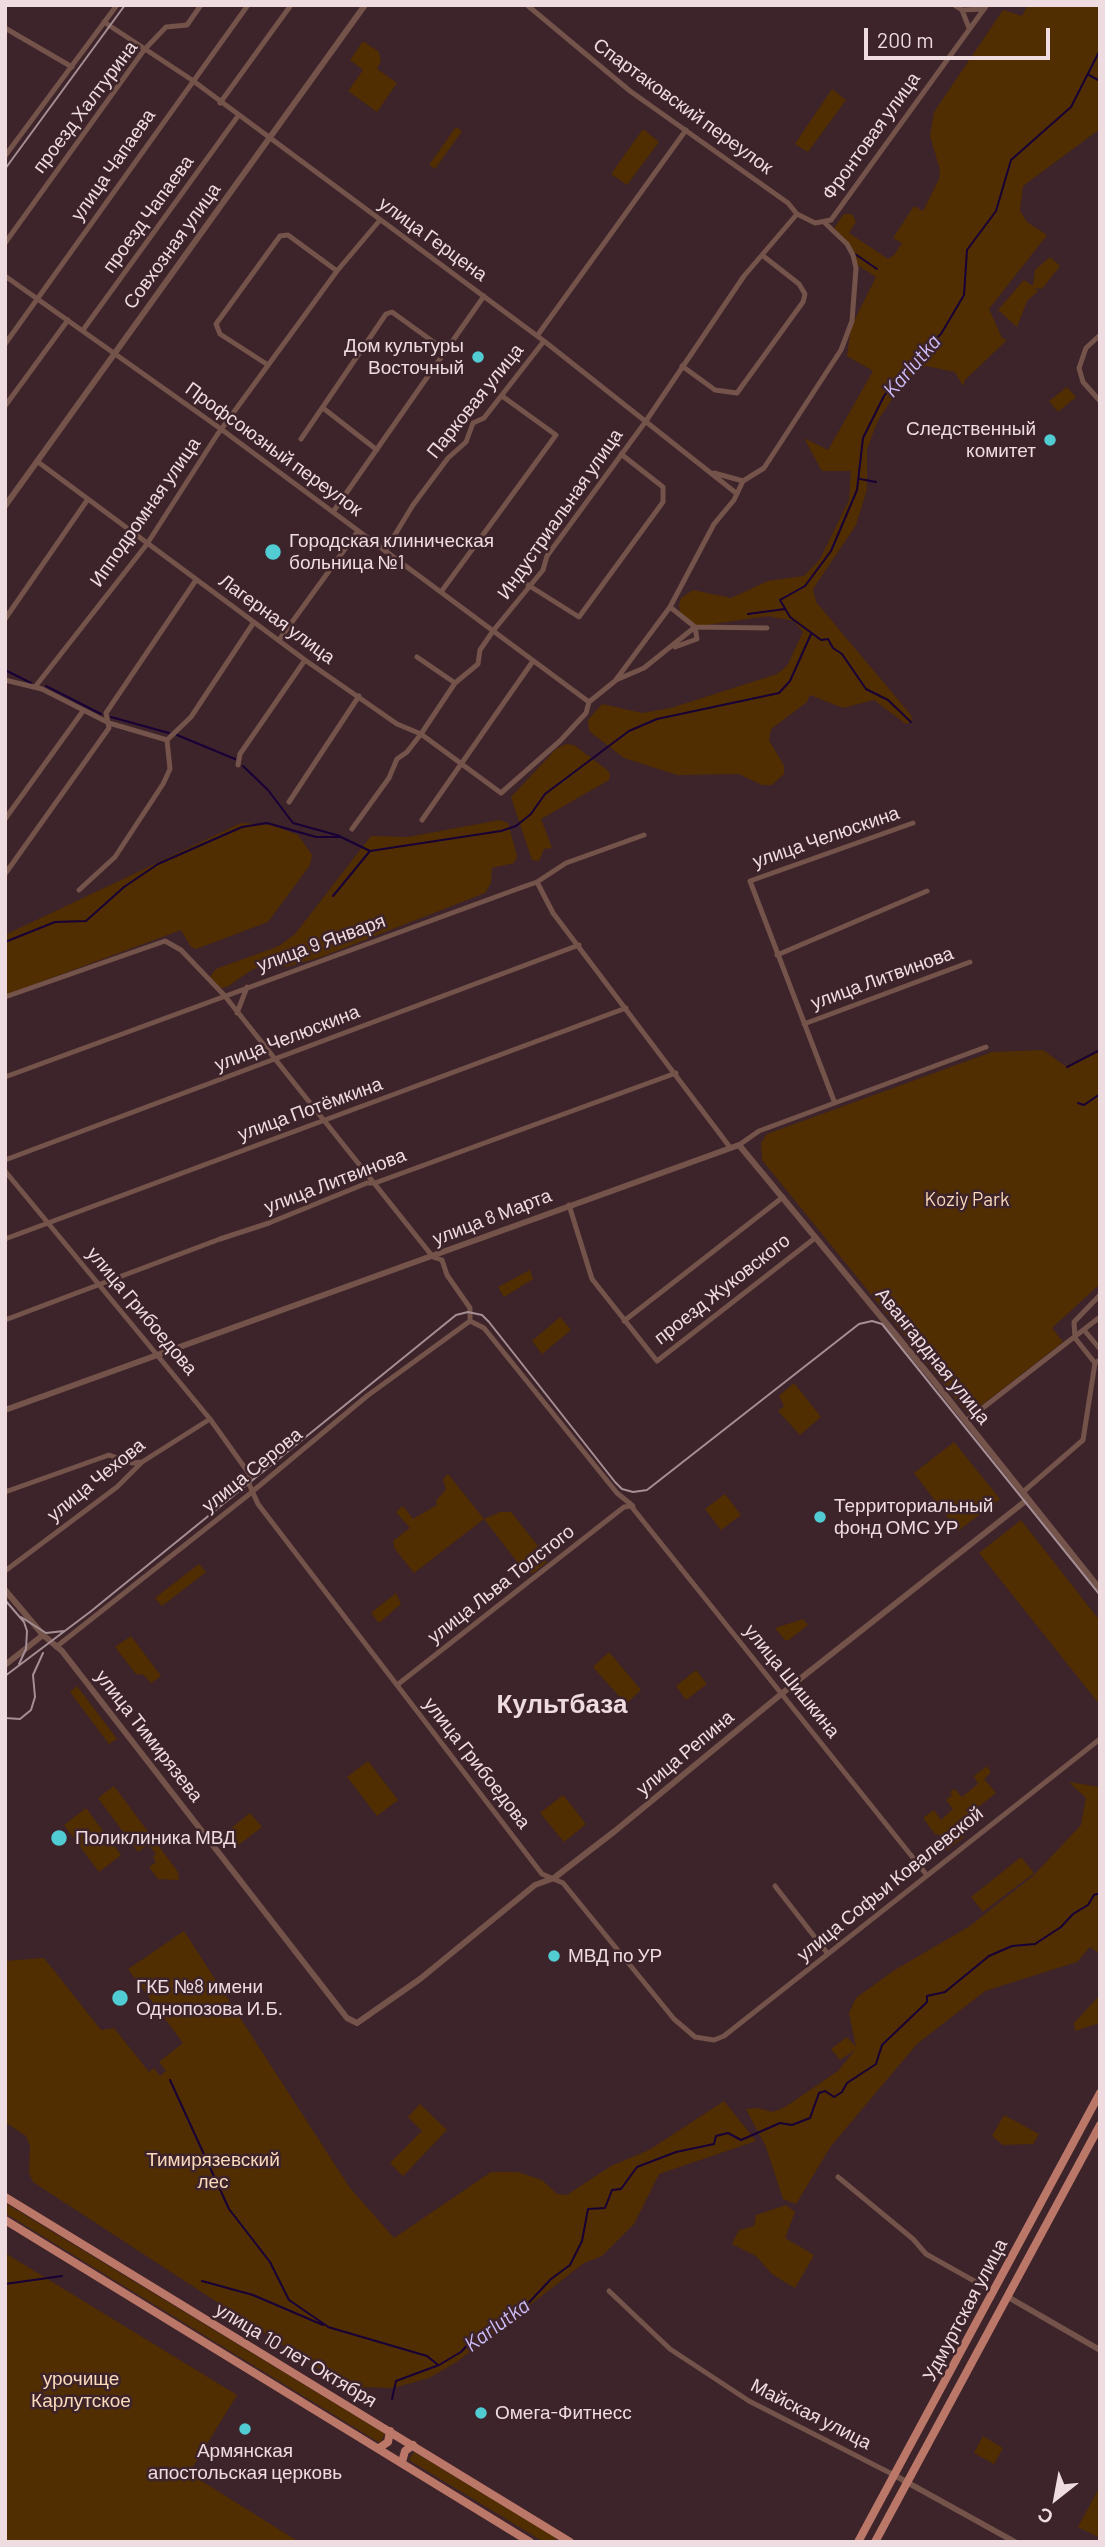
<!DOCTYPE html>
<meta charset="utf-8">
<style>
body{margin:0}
#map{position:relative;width:1105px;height:2547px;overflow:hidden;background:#3d232a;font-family:Barlow,sans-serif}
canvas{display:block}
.frame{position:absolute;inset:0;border:7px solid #eedce0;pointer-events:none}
.north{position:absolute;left:1021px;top:2463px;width:70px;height:70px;-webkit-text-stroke:5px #3d232a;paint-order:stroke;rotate:211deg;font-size:19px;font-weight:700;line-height:28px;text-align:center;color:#eedce0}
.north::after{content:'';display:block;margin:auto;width:24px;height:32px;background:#eedce0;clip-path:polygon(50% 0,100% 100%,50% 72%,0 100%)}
.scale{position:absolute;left:864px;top:28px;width:186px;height:32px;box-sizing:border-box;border:4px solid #eedce0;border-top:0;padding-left:9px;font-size:21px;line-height:24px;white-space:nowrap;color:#eedce0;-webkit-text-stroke:5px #3d232a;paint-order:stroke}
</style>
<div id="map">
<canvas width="1105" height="2547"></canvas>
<div class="frame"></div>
<div class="north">С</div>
<div class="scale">200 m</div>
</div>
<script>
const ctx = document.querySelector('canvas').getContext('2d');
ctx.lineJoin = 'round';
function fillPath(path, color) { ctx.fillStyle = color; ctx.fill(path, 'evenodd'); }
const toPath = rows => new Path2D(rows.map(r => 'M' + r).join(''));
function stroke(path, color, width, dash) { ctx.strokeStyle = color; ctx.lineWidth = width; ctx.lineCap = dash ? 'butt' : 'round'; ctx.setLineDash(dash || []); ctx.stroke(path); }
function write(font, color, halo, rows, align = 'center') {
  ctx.font = font + ' Barlow,sans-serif'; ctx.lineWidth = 5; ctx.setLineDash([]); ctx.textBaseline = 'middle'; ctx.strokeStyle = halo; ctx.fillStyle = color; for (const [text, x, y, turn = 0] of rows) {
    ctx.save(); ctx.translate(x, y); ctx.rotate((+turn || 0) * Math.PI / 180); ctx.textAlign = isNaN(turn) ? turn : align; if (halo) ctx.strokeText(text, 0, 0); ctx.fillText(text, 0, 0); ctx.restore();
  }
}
fillPath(toPath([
 [1028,5,1100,5,1100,129,1023,186,1020,211,1027,222,1047,235,989,309,1002,338,1007,340,965,380,963,386,955,372,926,366,915,373,894,396,878,420,867,449,867,489,856,525,813,589,816,602,911,715,912,721,906,724,874,700,843,708,810,695,807,702,771,729,769,740,784,766,784,774,772,785,762,785,739,774,677,775,624,758,589,731,588,720,602,704,642,713,671,708,777,674,787,666,803,632,794,621,768,616,700,626,691,624,680,613,679,605,681,598,693,590,731,598,768,581,804,576,820,559,849,500,851,471,822,471,804,438,828,450,873,371,847,356,851,327,876,277,856,264,849,244,834,228,844,214,852,214,856,222,849,233,888,259,894,255,902,243,893,238,914,206,923,211,939,179,940,170,930,136,934,112,1003,10,1022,16],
 [363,41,379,52,381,61,377,69,397,83,377,112,348,91,363,70,350,60],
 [832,89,846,100,808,152,795,144],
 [456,127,462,131,435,169,429,165],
 [643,129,659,142,627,185,611,174],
 [1050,257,1060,266,1042,289,1035,288,1038,291,1027,301,1017,327,998,310,1024,280,1033,286,1035,270],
 [1067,387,1076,397,1058,412,1049,401],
 [566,744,574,745,606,769,610,774,609,780,541,819,552,848,544,849,539,861,532,860,511,797,556,749],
 [500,820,508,823,517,856,514,863,492,868,491,883,485,893,321,957,286,967,279,965,253,969,227,987,221,988,210,977,216,969,279,946,295,934,371,836,408,837],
 [241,823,272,825,298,835,312,855,310,865,268,922,196,949,191,947,181,930,5,995,5,935],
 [1100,1049,1100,1284,1052,1328,1063,1342,969,1415,762,1160,761,1143,767,1134,992,1052,1043,1050,1065,1066],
 [530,1270,533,1279,504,1297,498,1287],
 [560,1317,571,1330,542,1354,532,1341],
 [794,1383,821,1417,800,1435,778,1411,784,1406,779,1396],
 [954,1442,1000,1499,958,1531,914,1473],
 [448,1474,484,1519,500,1512,511,1512,538,1546,528,1555,535,1565,544,1558,547,1562,532,1574,527,1568,522,1568,484,1519,414,1573,395,1549,393,1541,410,1528,396,1512,403,1506,413,1519,437,1505,436,1501,446,1489,443,1479],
 [725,1494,741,1515,721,1530,705,1509],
 [1021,1520,1100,1621,1100,1705,979,1553],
 [199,1564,206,1572,162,1606,155,1598],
 [396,1593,401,1604,379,1623,371,1613],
 [803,1619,808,1625,789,1640,785,1640,775,1628],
 [131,1636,161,1676,151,1683,144,1675,136,1674,115,1647],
 [609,1652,641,1690,626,1704,593,1667],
 [696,1670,707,1684,686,1700,676,1686],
 [77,1686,117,1739,109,1744,70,1692],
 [368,1761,398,1800,377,1816,347,1777],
 [987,1766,991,1772,984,1779,996,1793,955,1825,964,1837,947,1850,943,1844,945,1837,935,1834,923,1818,934,1810,941,1820,953,1809,946,1800,952,1795,950,1792,955,1789,962,1797,978,1784,974,1776],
 [1069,1782,1100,1787,1100,1954,1090,1947,1077,1962,985,1991,917,2044,831,2146,796,2204,783,2199,766,2147,746,2109,757,2108,773,2112,785,2107,838,2071,855,2050,840,2060,831,2049,847,2037,856,2047,849,2013,856,1998,893,1971,970,1926,1034,1875,1081,1825,1086,1798],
 [114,1786,178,1872,179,1880,158,1879,149,1867,156,1862,153,1857,156,1854,148,1844,138,1852,98,1798],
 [563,1795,586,1824,564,1842,540,1813],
 [86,1808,121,1855,99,1872,64,1825],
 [250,1813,262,1827,236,1847,225,1833],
 [1021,1857,1034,1873,983,1912,971,1897],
 [184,1931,350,2188,394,2238,491,2172,518,2172,542,2180,557,2194,567,2195,611,2166,649,2150,724,2101,756,2141,659,2174,634,2224,602,2256,584,2263,458,2361,429,2378,393,2388,354,2387,338,2381,33,2182,29,2173,30,2146,26,2136,5,2122,5,1961,44,1958,101,2030,114,2028,149,2072,154,2068,160,2076,166,2071,159,2062,183,2043,128,1969],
 [1100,1995,1100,2023,1075,2031,1074,2023],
 [420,2104,447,2130,403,2176,390,2163,422,2131,408,2117],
 [1004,2115,1039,2134,1033,2144,1003,2145,992,2136],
 [5,2203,385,2434,380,2443,5,2213],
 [786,2205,795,2212,785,2238,814,2255,795,2288,772,2274,756,2256,732,2244,739,2230,754,2226,756,2215],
 [5,2253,237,2395,189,2473,299,2542,5,2542],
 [983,2436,1003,2448,994,2464,974,2453],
 [414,2452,556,2538,554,2542,544,2542,409,2460],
 [1098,2490,1100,2491,1100,2538,1078,2527]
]), '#502e01');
stroke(toPath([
 [1089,75,1100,81],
 [855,254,877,269],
 [860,479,876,482],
 [748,614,785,609],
 [5,670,31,683],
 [46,686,101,714],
 [111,717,169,733],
 [911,722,888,700,866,689,842,654,833,648,828,639,821,640,790,617,780,600,805,586,831,551,857,490,863,438,884,396,908,365,941,334,964,295,967,250,996,211,1011,160,1071,107,1100,50],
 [177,735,235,759],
 [243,766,268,790,293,823,340,836],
 [333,896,370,851],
 [5,942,55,922,86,921,124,887,158,864,242,827,267,823,316,837,341,837,370,851,501,831,516,826,531,814,545,794,629,731,657,719,779,693,790,681,811,634],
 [1067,1067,1100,1050],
 [1078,1103,1084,1105,1100,1094],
 [170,2080,229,2209,270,2262,289,2300,327,2326],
 [202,2281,253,2295,323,2325],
 [5,2284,62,2276],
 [328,2327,427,2356,437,2364],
 [392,2399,396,2381,439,2365,461,2352,472,2340,520,2312,551,2279,570,2265,582,2241,588,2209,605,2208,612,2190,621,2189,637,2167,676,2152,714,2144,716,2136,728,2133,741,2140,780,2123,792,2125,810,2118,819,2093,825,2091,834,2097,842,2092,847,2083,876,2064,882,2045,927,2002,927,1996,945,1992,989,1956,1012,1946,1035,1944,1061,1927,1073,1914,1088,1905,1094,1895,1100,1893]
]), '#180037', 2);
stroke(toPath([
 [527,5,630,91,788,203,797,214,815,223,831,220,987,5],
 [954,5,962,10,984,9],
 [962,10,969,28],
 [104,22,192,80,544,341,736,493],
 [5,28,72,67],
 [220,103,291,5],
 [5,156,117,5],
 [5,243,144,50,166,27,187,25,201,5],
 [5,276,221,429,589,702],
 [83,330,238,116],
 [1100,335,1086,348,1079,368,1083,382,1100,401],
 [537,336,686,130],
 [5,344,248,5],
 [268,365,220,334,216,324,280,236,288,235,337,271],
 [682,366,715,390,737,393,803,302,805,294,799,284,762,255],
 [5,406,68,320],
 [323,408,377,450],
 [301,439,386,314,392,312,446,351],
 [38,462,305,660,397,724,421,734,501,793,560,741,586,713,589,702],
 [714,473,743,481],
 [333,512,484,296],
 [385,551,413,505,448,458,466,442,473,423,484,418,544,341],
 [528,585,579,617,663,502,663,487,621,454],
 [441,592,556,435,502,396],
 [670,607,695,627,697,639,675,647],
 [5,619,88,499],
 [279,640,358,531],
 [417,657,455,683],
 [5,680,42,689,109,723,167,740],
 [616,680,644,668,695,627,767,628],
 [35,687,147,544,217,435,337,271,380,220],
 [589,702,615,681,670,607,714,524,734,500,743,481,764,468,841,350,852,321,856,268,853,255,847,244,824,222],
 [238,765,240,754,305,660],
 [289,802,359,696],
 [5,819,83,711],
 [422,820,533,661],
 [352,829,389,778,397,759,407,752,421,734,455,683,478,664,480,650,493,631,543,570,547,556,646,421,744,276,797,214],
 [5,874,109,728,106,713,196,580],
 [537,882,553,913,729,1146],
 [79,890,115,857,163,784,170,769,167,740,191,717,254,622],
 [777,955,927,891],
 [5,997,165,941,181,950,224,995,433,1257,442,1260,447,1275,470,1308,470,1321],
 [237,1013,247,987],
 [804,1024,970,962],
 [5,1077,520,888,537,882,566,863,644,835],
 [834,1101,750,881,913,823],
 [739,1145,759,1131,986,1047],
 [5,1160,579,945],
 [5,1171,210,1419,250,1475,249,1484,258,1504,542,1874,563,1883,674,2019,695,2037,714,2040,724,2036,1100,1739],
 [569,1205,592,1279,657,1361,815,1238],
 [5,1239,626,1008],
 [1100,1295,1074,1322,1075,1338,1095,1363,1100,1360],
 [5,1320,220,1239,269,1223,367,1183,375,1183,676,1073],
 [470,1321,484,1328,617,1493,633,1506],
 [624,1321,783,1197],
 [1084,1330,1100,1349],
 [966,1421,1100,1317],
 [5,1492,109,1455,132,1463,142,1462],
 [1023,1492,1083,1440,1095,1363],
 [5,1571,117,1487,142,1462,210,1419],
 [56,1647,247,1496,367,1396,470,1321],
 [397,1685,624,1507,631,1506,926,1874],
 [775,1886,828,1954],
 [838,2177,913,2239,926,2254,992,2291],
 [609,2291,670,2349,749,2401,894,2475]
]), '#74534a', 5);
stroke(toPath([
 [5,506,365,5],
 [5,1410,739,1145,934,1381,1100,1589],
 [5,1590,43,1635,62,1651,347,2018,357,2023,420,1979,535,1885,554,1878,615,1831,791,1686,1028,1499],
 [5,1665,43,1635],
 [1008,2297,1100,2350],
 [894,2475,1015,2542]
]), '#74534a', 6);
stroke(toPath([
 [5,2197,570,2542],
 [5,2220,530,2542],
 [379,2448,388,2442,390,2431],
 [402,2462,405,2451,413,2445],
 [858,2542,1100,2093],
 [875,2542,1100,2125]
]), '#bb7767', 8);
stroke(toPath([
 [5,169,125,5],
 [5,1600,24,1622,27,1631,26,1649,19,1664],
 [21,1617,46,1633,64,1631],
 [5,1676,90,1612,456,1315,468,1312,482,1315,489,1322,615,1482,622,1489,633,1492,647,1490,859,1324,872,1321,882,1324,1100,1595],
 [5,1718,20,1719,31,1710,35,1697,33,1675,43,1653]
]), '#a58f94', 2);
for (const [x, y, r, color] of [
 [478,357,7,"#51ccd3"],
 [1050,440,7,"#51ccd3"],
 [273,552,9,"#51ccd3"],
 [820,1517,7,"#51ccd3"],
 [59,1838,9,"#51ccd3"],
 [554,1956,7,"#51ccd3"],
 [120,1998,9,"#51ccd3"],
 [481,2413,7,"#51ccd3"],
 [245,2429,7,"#51ccd3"]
]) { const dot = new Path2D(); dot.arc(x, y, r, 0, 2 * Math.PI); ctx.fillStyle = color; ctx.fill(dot); stroke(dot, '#3d232a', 2.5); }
write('19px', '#eedce0', '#3d232a', [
 ["Спартаковский переулок",683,106,36],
 ["проезд Халтурина",85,107,-53],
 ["Фронтовая улица",871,136,-54],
 ["улица Чапаева",113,165,-55],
 ["проезд Чапаева",148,214,-54],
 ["улица Герцена",433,239,36],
 ["Совхозная улица",172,246,-54],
 ["Парковая улица",475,401,-51],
 ["Профсоюзный переулок",274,449,36],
 ["Ипподромная улица",145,512,-55],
 ["Индустриальная улица",560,514,-55],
 ["Лагерная улица",277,619,36],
 ["улица Челюскина",826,837,-19],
 ["улица 9 Января",321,943,-20],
 ["улица Литвинова",882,978,-20],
 ["улица Челюскина",287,1038,-21],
 ["улица Потёмкина",310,1109,-20],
 ["улица Литвинова",335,1181,-21],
 ["улица 8 Марта",492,1217,-21],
 ["проезд Жуковского",722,1289,-38],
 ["улица Грибоедова",142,1311,50],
 ["Авангардная улица",933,1356,51],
 ["улица Серова",252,1470,-39],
 ["улица Чехова",96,1480,-39],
 ["улица Льва Толстого",501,1584,-38],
 ["улица Шишкина",792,1681,51],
 ["улица Тимирязева",149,1736,52],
 ["улица Репина",685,1753,-40],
 ["улица Грибоедова",477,1763,52],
 ["улица Софьи Ковалевской",890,1884,-39],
 ["Удмуртская улица",965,2310,-62],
 ["улица 10 лет Октября",296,2355,31],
 ["Майская улица",811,2414,27]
]);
write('19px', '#eedce0', '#3d232a', [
 ["Дом культуры",464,346,"right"],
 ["Восточный",464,368,"right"],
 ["Следственный",1036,429,"right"],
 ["комитет",1036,451,"right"],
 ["Городская клиническая",289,541],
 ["больница №1",289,563],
 ["Территориальный",834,1506],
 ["фонд ОМС УР",834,1528],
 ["Поликлиника МВД",75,1838],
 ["МВД по УР",568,1956],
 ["ГКБ №8 имени",136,1987],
 ["Однопозова И.Б.",136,2009],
 ["Омега-Фитнесс",495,2413],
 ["Армянская",245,2451,"center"],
 ["апостольская церковь",245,2473,"center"]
], 'left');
write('19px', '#f9d9ba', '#3d232a', [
 ["Koziy Park",967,1200],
 ["Тимирязевский",213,2160],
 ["лес",213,2182],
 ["урочище",81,2379],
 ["Карлутское",81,2401]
]);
write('italic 21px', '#cdbdf7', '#3d232a', [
 ["Karlutka",912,366,-49],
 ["Karlutka",497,2325,-36]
]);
write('bold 26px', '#eedce0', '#3d232a', [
 ["Культбаза",562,1704]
]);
</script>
